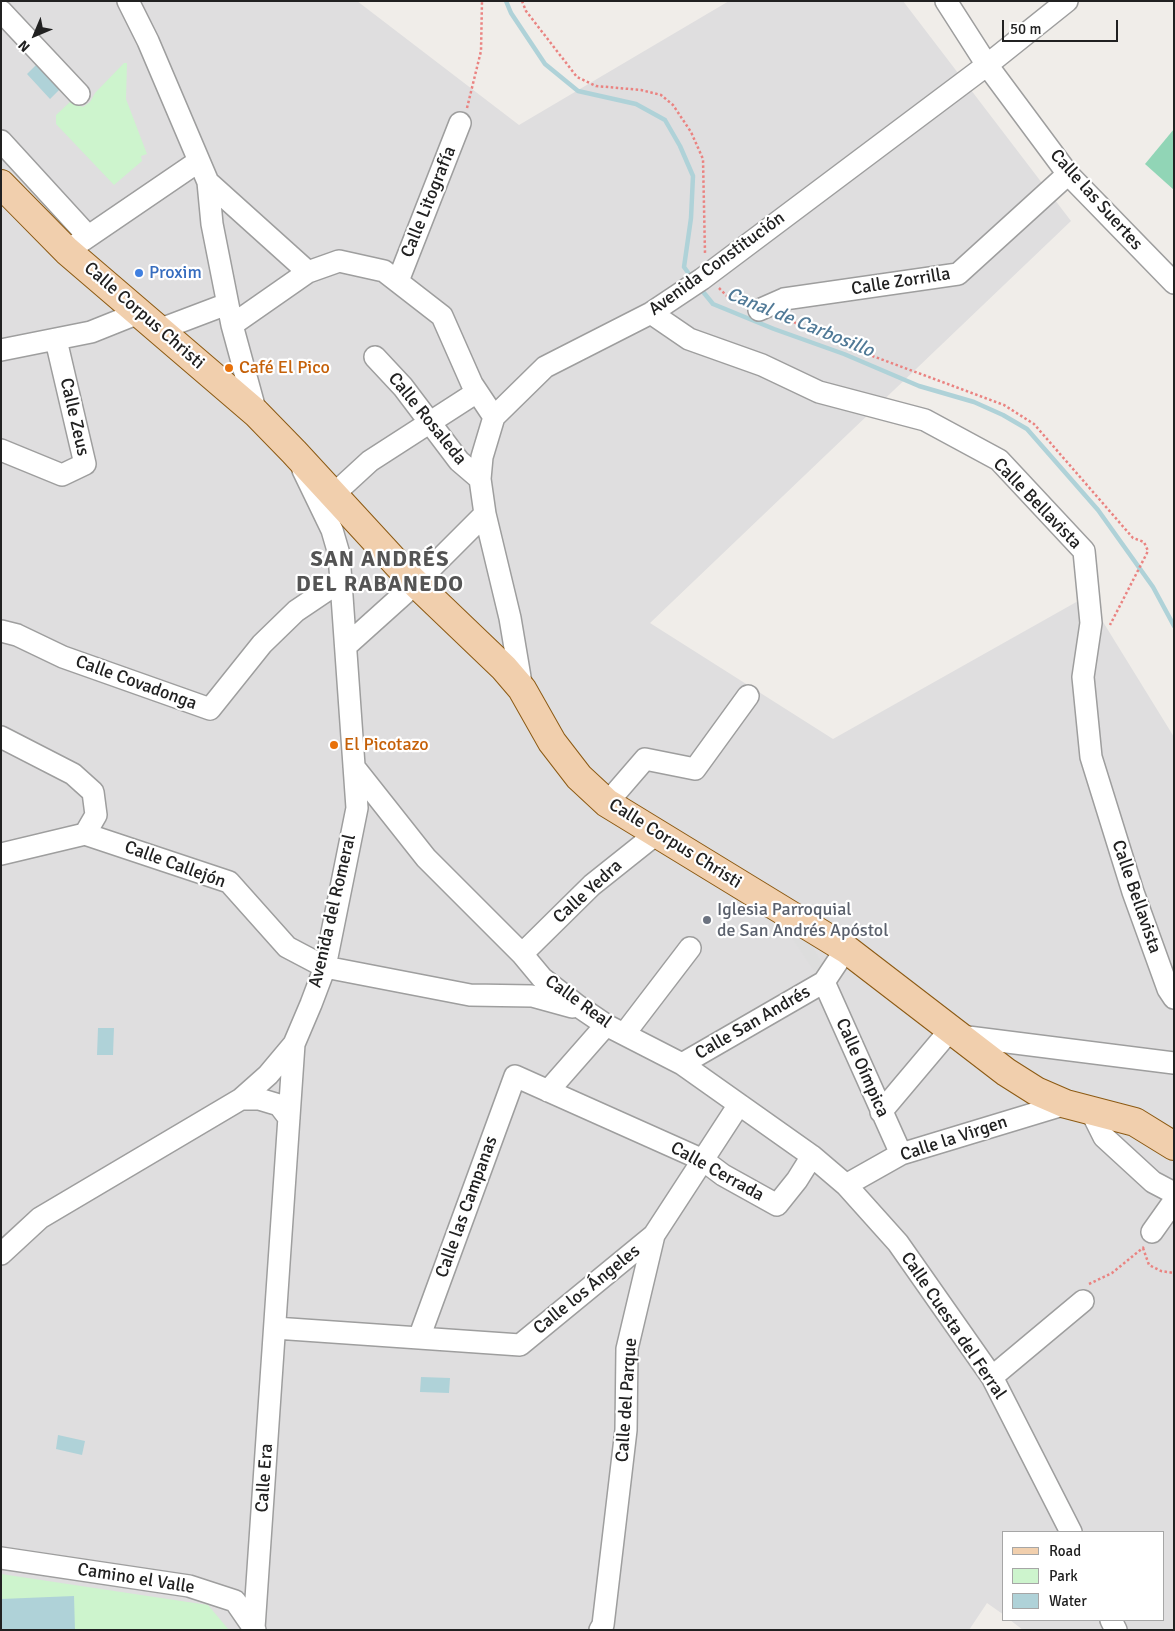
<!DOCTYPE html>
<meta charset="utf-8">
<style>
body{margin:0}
#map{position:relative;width:1175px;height:1631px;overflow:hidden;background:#f0ede9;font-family:Signika,sans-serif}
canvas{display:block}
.frame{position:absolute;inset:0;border:2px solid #212121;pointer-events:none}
.legend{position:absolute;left:1002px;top:1531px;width:162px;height:90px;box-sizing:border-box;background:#fff;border:1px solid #a6a6a6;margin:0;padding:6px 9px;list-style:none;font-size:15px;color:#212121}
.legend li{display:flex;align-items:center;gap:10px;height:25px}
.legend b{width:25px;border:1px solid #a6a6a6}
.north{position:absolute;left:10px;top:10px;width:50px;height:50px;-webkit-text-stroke:4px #fff;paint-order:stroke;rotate:225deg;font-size:14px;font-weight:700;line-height:20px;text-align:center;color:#212121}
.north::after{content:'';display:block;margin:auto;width:18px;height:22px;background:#212121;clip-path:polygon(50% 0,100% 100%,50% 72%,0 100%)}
.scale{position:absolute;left:1002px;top:20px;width:116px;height:22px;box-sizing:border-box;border:2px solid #212121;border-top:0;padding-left:6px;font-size:15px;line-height:18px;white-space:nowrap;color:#212121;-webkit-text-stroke:4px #fff;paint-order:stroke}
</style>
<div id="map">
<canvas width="1175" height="1631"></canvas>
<div class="frame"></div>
<ul class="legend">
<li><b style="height:6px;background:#f1cfad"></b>Road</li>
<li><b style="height:14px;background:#cdf4cd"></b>Park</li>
<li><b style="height:14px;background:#afd2d8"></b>Water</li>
</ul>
<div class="north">N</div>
<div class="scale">50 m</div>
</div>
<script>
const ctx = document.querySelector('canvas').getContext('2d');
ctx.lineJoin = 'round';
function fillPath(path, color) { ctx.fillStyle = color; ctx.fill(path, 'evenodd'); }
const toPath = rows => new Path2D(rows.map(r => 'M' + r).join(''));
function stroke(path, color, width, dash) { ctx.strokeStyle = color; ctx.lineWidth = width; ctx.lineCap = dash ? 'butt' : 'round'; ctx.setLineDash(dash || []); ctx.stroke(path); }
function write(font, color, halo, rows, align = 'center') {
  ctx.font = font + ' Signika,sans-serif'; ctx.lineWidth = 4.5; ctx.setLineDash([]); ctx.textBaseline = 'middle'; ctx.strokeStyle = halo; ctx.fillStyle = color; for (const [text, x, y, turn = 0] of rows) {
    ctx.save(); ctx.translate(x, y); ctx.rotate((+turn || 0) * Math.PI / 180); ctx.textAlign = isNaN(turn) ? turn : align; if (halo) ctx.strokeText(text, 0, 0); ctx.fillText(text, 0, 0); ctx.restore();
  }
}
fillPath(toPath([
 [1,1,357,1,519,125,729,1,903,1,1071,221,650,623,833,739,1087,596,1174,737,1174,1630,1023,1630,1010,1620,1164,1620,1164,1532,1004,1532,1004,1615,987,1603,969,1630,1,1630]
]), '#dfdedf');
fillPath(toPath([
 [124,63,127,63,126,99,147,154,141,156,142,161,114,185,56,124,56,115,70,102,83,107,90,102,95,93],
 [1,1574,208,1605,229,1630,1,1630]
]), '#cdf4cd');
fillPath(toPath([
 [1174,129,1174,190,1145,164]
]), '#91d5b6');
fillPath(toPath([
 [790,935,807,937,829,976,819,978]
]), '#ddd');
fillPath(toPath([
 [36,65,60,89,50,99,27,74],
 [98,1028,114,1028,113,1055,97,1055],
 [421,1377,450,1378,449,1393,420,1392],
 [58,1435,85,1441,82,1455,56,1449],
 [74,1596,75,1630,1,1630,1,1599]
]), '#afd2d8');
stroke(toPath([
 [506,1,511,13,545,64,578,91,636,104,665,120,680,146,693,176,691,218,684,267,692,278],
 [700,288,713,304,774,329,844,354,919,386,974,402,1003,415,1027,429,1098,510,1153,587,1174,626]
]), '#afd2d8', 4.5);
const minor = toPath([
 [128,1,148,41,208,182,212,224,232,325,256,413],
 [946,1,987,65,1068,174,1174,283],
 [1,11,79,94],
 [1,141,88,236],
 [208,182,308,272],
 [67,251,199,161],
 [398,281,460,123],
 [759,310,784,299,958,274,1068,174],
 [651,313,689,339,762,365,819,392,925,420,999,460,1084,551,1091,623,1083,677,1091,757,1133,892,1168,989,1174,998],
 [232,325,308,272,339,261,384,271,442,316,472,384,494,417],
 [161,329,227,304],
 [1,350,91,332,141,312],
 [375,357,403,387,459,461,480,479],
 [1,450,62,475,85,464,56,340],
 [333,495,370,461,477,392],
 [1,631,17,635,63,657,210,709,262,644,296,611,342,580],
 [346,646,415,584,485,514],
 [522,689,510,618,485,514,480,479,482,457,494,417,545,367,651,313,702,279,987,65,1067,1],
 [1,737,73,774,93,792,96,815,85,834],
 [354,767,426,858,522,954,542,978,578,1006,606,1025,682,1064,812,1156,846,1185,898,1243,992,1377,1071,1532],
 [607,803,645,759,695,769,748,696],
 [85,834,229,882,287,947,325,967,470,995,532,996,572,1007],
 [1,854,85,834],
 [522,954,592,885,656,834],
 [824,982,901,1154],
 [625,1033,690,948],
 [960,1036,1174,1063],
 [682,1064,824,982,846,949],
 [548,1091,606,1025],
 [241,1099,259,1099,279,1105,289,1118],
 [1091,1111,1104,1137,1153,1182,1174,1193],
 [881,1112,951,1029],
 [846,1185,901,1154,1066,1104],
 [1152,1232,1174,1201],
 [1,1254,40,1218,241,1099,268,1075,294,1044,311,1004,325,967,357,808,339,554,332,530,303,470],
 [275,1328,520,1345,654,1235],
 [419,1338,515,1076,703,1160,723,1175,777,1205,797,1180,812,1156],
 [992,1377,1083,1301],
 [1,1558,189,1586,235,1601,255,1630],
 [1111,1620,1116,1630],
 [254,1628,294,1044],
 [600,1630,603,1625,626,1430,627,1349,654,1235,738,1106]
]);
const major = toPath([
 [1,184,67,251,256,413,294,452,410,578,504,668,522,689,552,742,579,777,607,803,846,949,1006,1072,1036,1091,1066,1104,1135,1122,1174,1146]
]);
stroke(minor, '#9e9e9e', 24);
stroke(major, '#8c5a13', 30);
stroke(toPath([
 [522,1,526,11,577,77,596,86,641,90,661,95,673,105,691,132,703,159,705,253],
 [467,108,481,51,482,1],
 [719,288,731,300,742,304],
 [785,318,843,345,1004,405,1034,424,1133,538,1144,542,1148,551,1110,625],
 [1143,1248,1149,1265,1161,1271,1174,1273],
 [1089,1284,1112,1273,1144,1247]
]), '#ea8381', 2.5, [2.5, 2.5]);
stroke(minor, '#fff', 21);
stroke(major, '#f1cfad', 28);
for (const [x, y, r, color] of [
 [139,273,5,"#3f7fe0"],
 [229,368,5,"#e8710a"],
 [334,745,5,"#e8710a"],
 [707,920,5,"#6b7280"]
]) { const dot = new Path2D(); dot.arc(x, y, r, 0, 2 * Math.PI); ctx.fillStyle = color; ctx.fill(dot); stroke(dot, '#fff', 2); }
write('18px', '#212121', '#fff', [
 ["Calle las Suertes",1096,200,48],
 ["Calle Litografía",429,202,-68],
 ["Avenida Constitución",717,264,-36],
 ["Calle Zorrilla",901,282,-9],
 ["Calle Corpus Christi",144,316,41],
 ["Calle Zeus",74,417,77],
 ["Calle Rosaleda",427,419,51],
 ["Calle Bellavista",1037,504,46],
 ["Calle Covadonga",136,683,20],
 ["Calle Corpus Christi",675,844,32],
 ["Calle Callejón",175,865,20],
 ["Calle Yedra",588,892,-42],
 ["Calle Bellavista",1136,897,71],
 ["Avenida del Romeral",333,911,-77],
 ["Calle Real",578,1002,36],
 ["Calle San Andrés",753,1023,-30],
 ["Calle Oímpica",862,1068,66],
 ["Calle la Virgen",954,1139,-18],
 ["Calle Cerrada",717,1172,29],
 ["Calle las Campanas",467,1207,-70],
 ["Calle los Ángeles",587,1290,-39],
 ["Calle Cuesta del Ferral",953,1326,56],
 ["Calle del Parque",627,1400,-86],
 ["Calle Era",265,1478,-86],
 ["Camino el Valle",136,1579,9]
]);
write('18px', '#366cbe', '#fff', [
 ["Proxim",149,273]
], 'left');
write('18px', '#c56008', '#fff', [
 ["Café El Pico",239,368],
 ["El Picotazo",344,745]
], 'left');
write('18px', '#5b616d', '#fff', [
 ["Iglesia Parroquial",717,910],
 ["de San Andrés Apóstol",717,931]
], 'left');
write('italic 19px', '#517a97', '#fff', [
 ["Canal de Carbosillo",800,323,22]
]);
ctx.letterSpacing = '1px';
write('bold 22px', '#545454', '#fff', [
 ["SAN ANDRÉS",380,560],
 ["DEL RABANEDO",380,585]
]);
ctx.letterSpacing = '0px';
</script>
